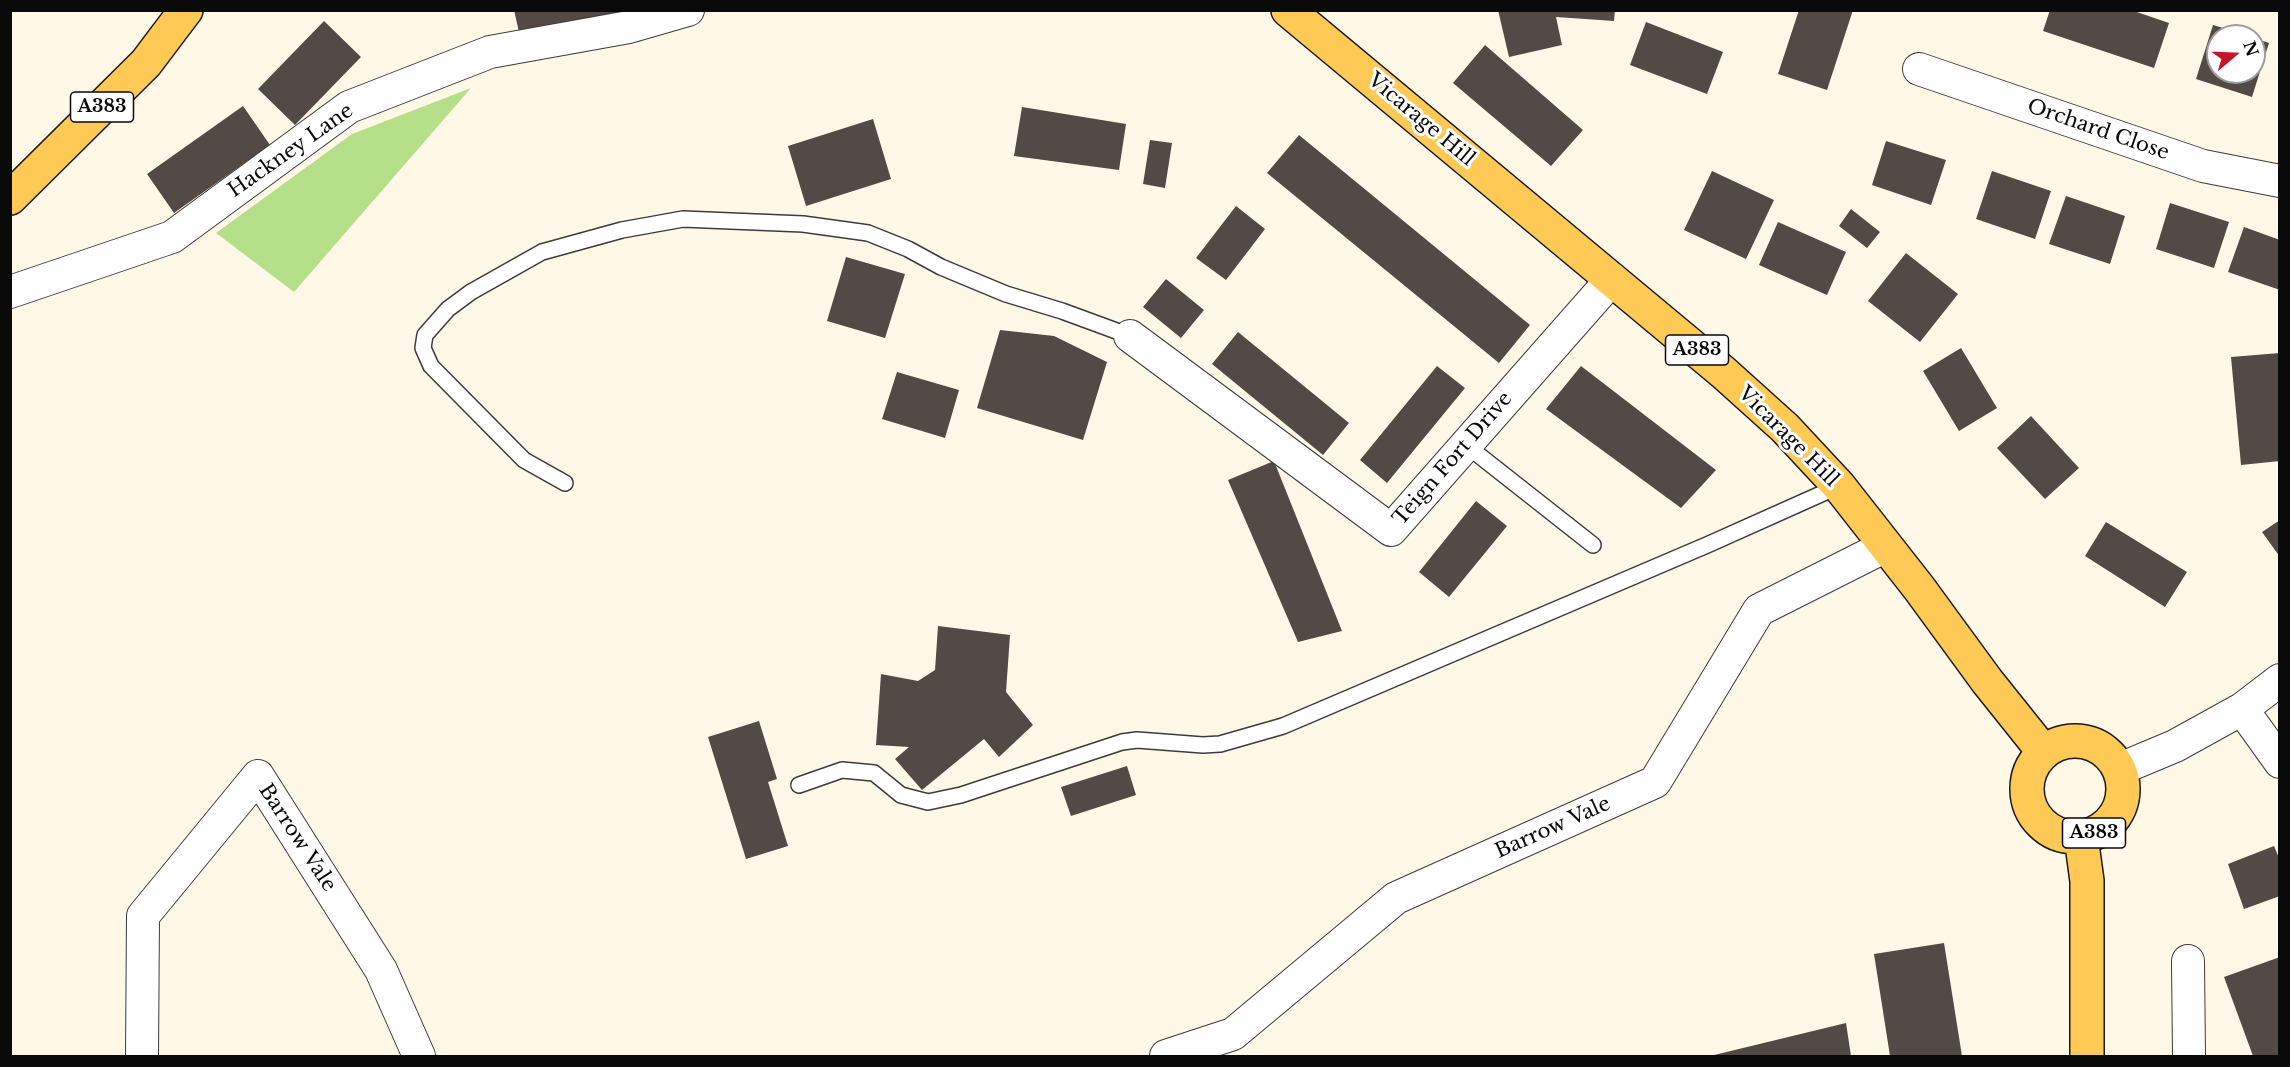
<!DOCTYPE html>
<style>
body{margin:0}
#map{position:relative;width:2290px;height:1067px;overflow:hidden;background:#fff8e6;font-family:"Libre Baskerville",serif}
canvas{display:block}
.frame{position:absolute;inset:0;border:12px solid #090909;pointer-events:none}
.north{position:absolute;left:2206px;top:24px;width:60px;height:60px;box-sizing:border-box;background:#fff;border:2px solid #9d9d9d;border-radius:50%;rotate:71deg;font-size:16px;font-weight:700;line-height:24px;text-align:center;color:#090909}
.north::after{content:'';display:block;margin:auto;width:21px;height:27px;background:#c6152a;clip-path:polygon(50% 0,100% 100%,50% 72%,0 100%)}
</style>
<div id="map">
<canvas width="2290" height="1067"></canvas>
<div class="frame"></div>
<div class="north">N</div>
</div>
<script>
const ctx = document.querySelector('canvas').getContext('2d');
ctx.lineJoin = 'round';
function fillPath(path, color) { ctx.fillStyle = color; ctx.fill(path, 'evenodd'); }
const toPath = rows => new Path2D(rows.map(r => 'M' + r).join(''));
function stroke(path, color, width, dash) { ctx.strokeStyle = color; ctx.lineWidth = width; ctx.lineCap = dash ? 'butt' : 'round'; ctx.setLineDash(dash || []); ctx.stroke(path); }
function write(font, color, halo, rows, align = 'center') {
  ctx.font = font + ' "Libre Baskerville",serif'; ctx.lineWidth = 6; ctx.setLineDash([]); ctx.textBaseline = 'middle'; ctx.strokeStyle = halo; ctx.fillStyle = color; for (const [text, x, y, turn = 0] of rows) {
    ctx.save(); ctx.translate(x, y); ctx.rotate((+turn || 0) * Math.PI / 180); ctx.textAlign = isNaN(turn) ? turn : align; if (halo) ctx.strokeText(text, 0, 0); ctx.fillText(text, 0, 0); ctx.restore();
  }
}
fillPath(toPath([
 [471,88,294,292,216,233,352,134]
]), '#b6df8a');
fillPath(toPath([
 [514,10,618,10,620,22,521,41],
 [1498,10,1615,10,1614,21,1556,17,1562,45,1509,57],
 [1799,10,1853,10,1827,90,1778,74],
 [2050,10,2131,10,2169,23,2154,68,2043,31],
 [324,21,361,57,295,125,258,89],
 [1646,22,1723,52,1707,94,1630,65],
 [2213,25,2247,35,2218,36,2218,72,2254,72,2254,38,2269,43,2252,97,2196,79],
 [1485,45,1583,130,1551,166,1453,83],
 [243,106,270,145,174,213,147,174],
 [1022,107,1126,124,1119,170,1014,156],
 [873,119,891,179,806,206,788,146],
 [1299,135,1530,325,1499,363,1267,173],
 [1150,140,1172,143,1165,188,1143,184],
 [1886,141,1946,160,1931,205,1872,185],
 [1712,171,1774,200,1746,259,1684,230],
 [1992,171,2051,191,2035,239,1976,219],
 [2066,196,2125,216,2110,264,2049,244],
 [2170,203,2229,222,2214,268,2156,249],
 [1236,206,1265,229,1226,280,1196,258],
 [1851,209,1880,232,1867,248,1839,226],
 [1778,222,1846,252,1827,295,1759,265],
 [2244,227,2280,240,2280,290,2228,272],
 [1906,253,1958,294,1920,342,1868,301],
 [846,257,905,274,885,338,827,321],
 [1166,279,1204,310,1181,338,1143,307],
 [1000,330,1054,336,1107,362,1083,440,977,408],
 [1238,332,1349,423,1323,455,1212,364],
 [1961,348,1997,408,1959,431,1923,371],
 [2280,353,2280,461,2241,465,2231,357],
 [1437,366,1465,388,1387,483,1360,460],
 [1581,366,1716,470,1681,508,1546,409],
 [897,372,959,390,945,438,882,419],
 [2031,416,2079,468,2045,499,1997,448],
 [1274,461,1342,631,1298,642,1228,480],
 [1476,501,1507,526,1449,597,1419,572],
 [2280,520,2280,557,2262,532],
 [2106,522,2187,572,2165,607,2085,556],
 [938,626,1010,635,1006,692,1033,725,999,757,984,739,922,790,895,759,909,747,876,745,881,674,918,681,935,670],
 [759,721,777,779,768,782,788,846,746,859,708,737],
 [1127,766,1136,795,1071,816,1061,787],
 [2274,846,2280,860,2280,896,2244,909,2228,864],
 [1944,943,1962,1056,1890,1056,1874,954],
 [2280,957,2280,1056,2253,1056,2224,977],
 [1846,1023,1851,1056,1710,1056]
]), '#534945');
const lane = toPath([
 [1466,445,1593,545],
 [565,483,524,460,431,366,423,348,425,335,448,309,471,292,542,252,622,230,683,219,803,224,868,233,908,249,941,267,1006,294,1062,311,1130,336],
 [799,785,842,770,874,773,901,795,928,802,961,795,1122,742,1137,740,1203,745,1220,744,1283,726,1707,545,1839,486]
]);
const street = toPath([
 [1919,69,2203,166,2280,181],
 [10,292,172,237,349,107,490,52,629,27,688,10],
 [1130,336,1391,530,1612,279],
 [2242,709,2280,762],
 [2120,769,2175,746,2242,709,2280,680],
 [2188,961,2189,1056],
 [142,1056,143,916,258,776,381,970,419,1056],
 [1166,1056,1233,1034,1396,898,1655,782,1759,610,1886,546]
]);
const primary = toPath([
 [1288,10,1724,373,1785,428,1839,486,1919,588,1987,681,2043,751],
 [10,198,146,63,186,10],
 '2027 789a48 48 0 1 1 96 0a48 48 0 1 1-96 0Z',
 [2081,837,2087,881,2087,1056]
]);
stroke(lane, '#3c3c3c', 18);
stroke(street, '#3c3c3c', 34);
stroke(primary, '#1a1a1a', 36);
stroke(lane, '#fff', 15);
stroke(street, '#fff', 32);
stroke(primary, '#ffc956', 33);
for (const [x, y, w] of [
 [102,107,63],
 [1697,350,63],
 [2094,833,63]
]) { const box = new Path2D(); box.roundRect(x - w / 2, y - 15, w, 30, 4.5); ctx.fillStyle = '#fff'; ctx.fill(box); stroke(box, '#090909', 1.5); }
write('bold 18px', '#090909', null, [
 ["A383",102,107],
 ["A383",1697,350],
 ["A383",2094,833]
]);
write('20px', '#090909', '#fff', [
 ["Vicarage Hill",1421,120,40],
 ["Orchard Close",2098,130,19],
 ["Hackney Lane",291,151,-35],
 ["Vicarage Hill",1788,437,45],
 ["Teign Fort Drive",1453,459,-49],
 ["Barrow Vale",1553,828,-24],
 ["Barrow Vale",297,838,57]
]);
</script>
